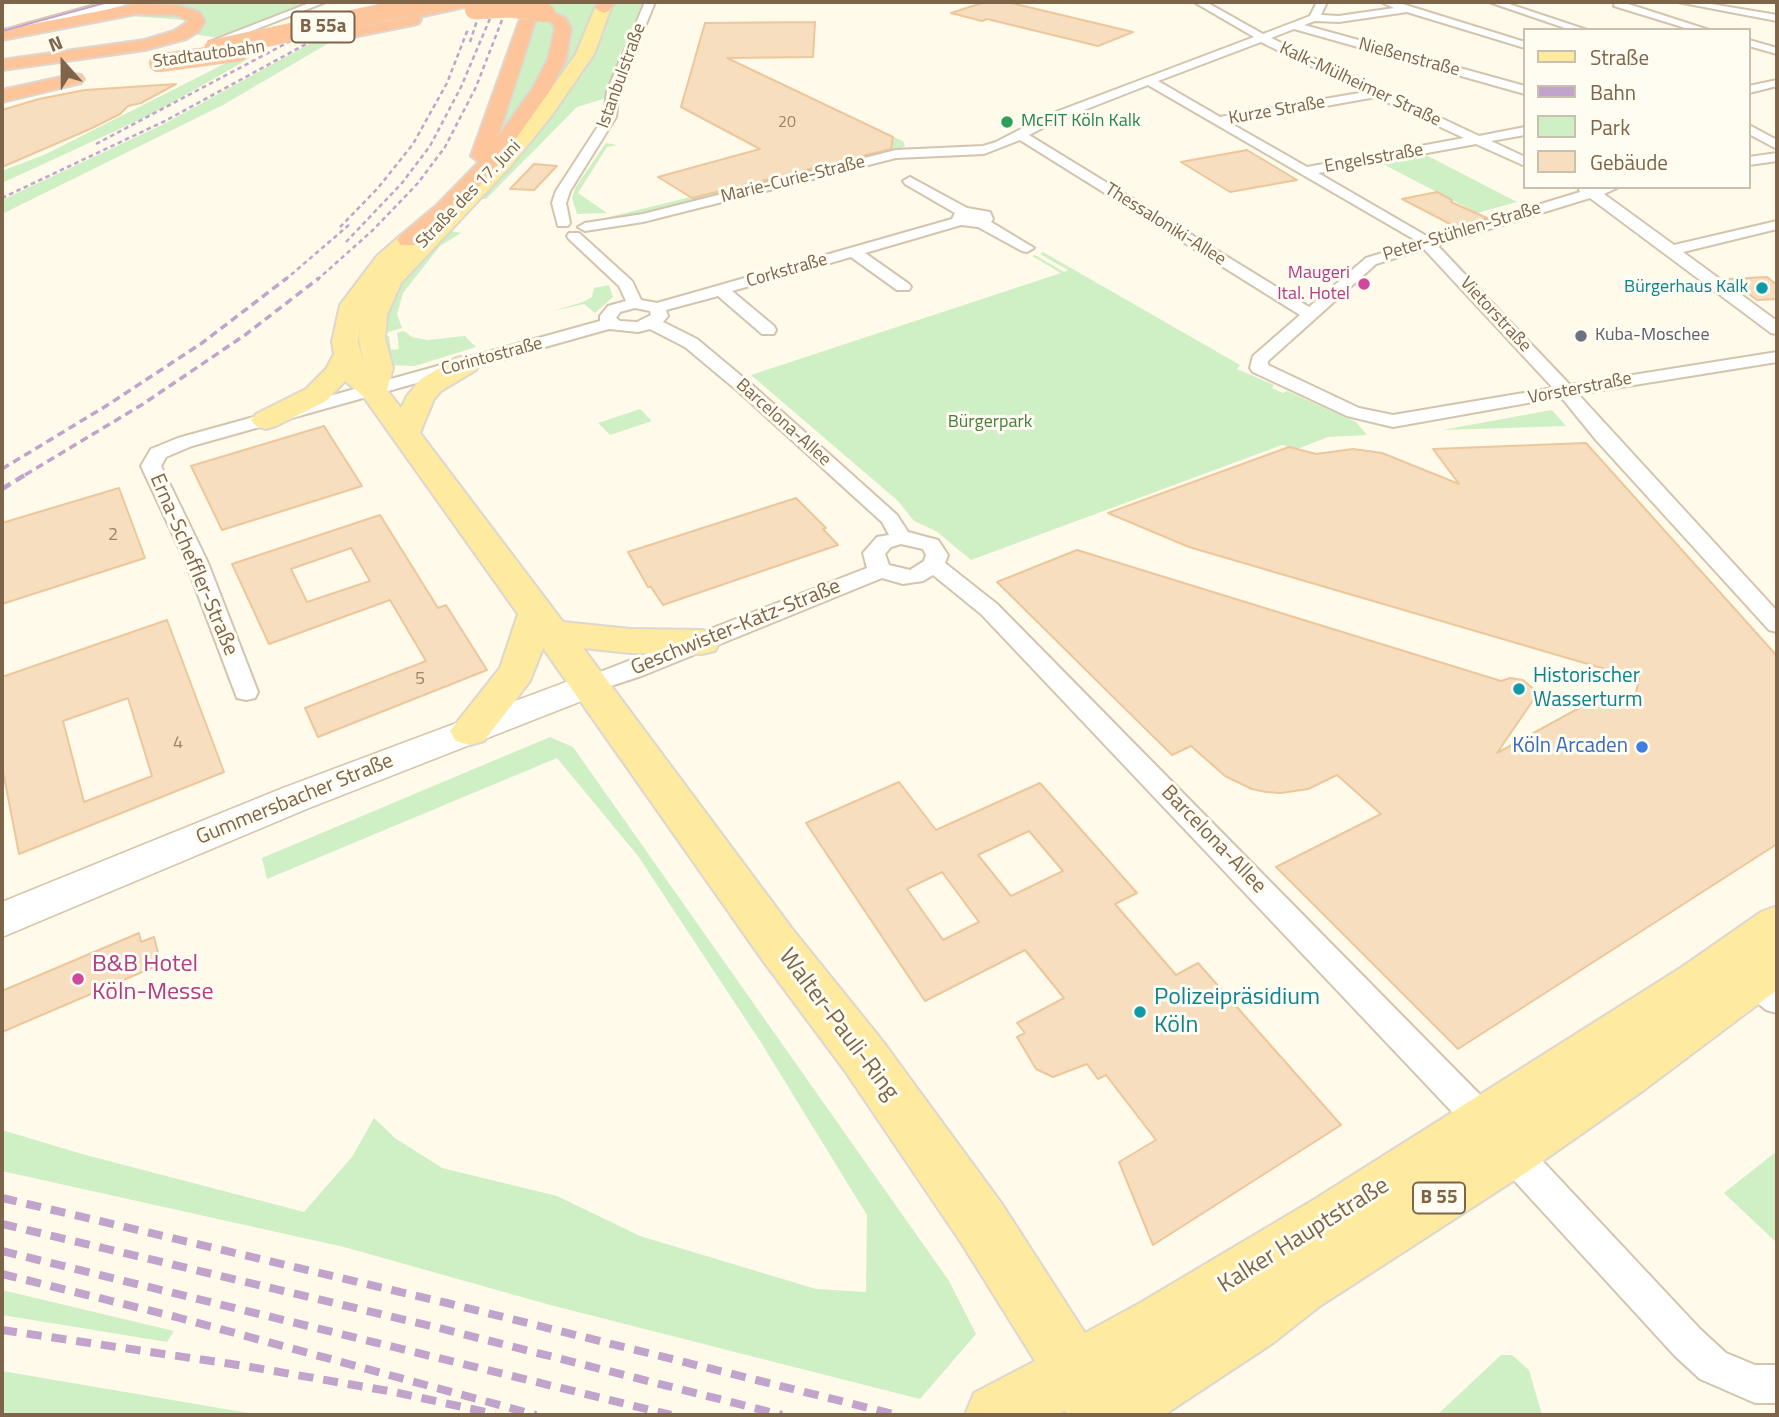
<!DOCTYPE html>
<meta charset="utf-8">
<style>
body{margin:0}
#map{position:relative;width:1779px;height:1417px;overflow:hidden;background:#fffae9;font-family:"Titillium Web",sans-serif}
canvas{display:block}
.frame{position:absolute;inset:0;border:4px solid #7e6448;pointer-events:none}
.legend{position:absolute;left:1523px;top:28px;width:228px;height:161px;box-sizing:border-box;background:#fffcf2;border:2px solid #cbbfae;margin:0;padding:9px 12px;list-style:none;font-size:21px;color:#7e6448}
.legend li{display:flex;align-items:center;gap:14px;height:35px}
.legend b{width:35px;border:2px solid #cbbfae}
.north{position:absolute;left:28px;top:28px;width:70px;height:70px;-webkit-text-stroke:5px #fffcf2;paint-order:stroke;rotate:339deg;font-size:19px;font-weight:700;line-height:28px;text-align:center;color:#7e6448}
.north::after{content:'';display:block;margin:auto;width:24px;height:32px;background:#7e6448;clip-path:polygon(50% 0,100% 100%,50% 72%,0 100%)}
</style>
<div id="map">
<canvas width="1779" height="1417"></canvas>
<div class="frame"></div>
<ul class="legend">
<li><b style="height:9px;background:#ffeba0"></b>Straße</li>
<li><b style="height:9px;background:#c0a4cc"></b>Bahn</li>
<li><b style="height:19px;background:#cfefc5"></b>Park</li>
<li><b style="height:19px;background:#f7debe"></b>Gebäude</li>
</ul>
<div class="north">N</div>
</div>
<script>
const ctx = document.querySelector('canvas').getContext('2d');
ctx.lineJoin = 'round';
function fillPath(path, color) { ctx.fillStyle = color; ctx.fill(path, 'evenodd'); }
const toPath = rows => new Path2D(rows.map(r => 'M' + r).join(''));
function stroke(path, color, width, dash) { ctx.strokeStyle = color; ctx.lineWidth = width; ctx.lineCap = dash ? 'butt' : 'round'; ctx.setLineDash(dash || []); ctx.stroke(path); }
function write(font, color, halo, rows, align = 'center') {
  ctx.font = font + ' "Titillium Web",sans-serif'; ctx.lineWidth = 6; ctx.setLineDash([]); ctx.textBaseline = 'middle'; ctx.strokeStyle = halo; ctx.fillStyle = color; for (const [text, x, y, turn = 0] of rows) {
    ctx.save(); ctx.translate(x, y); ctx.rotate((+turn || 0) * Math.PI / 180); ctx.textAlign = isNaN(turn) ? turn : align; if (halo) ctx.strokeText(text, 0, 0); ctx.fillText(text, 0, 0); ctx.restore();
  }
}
fillPath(toPath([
 [131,2,314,2,218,38,175,31,189,25,184,20,92,13],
 [545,2,599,2,598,9,584,46,540,111,497,163,399,261,383,282,372,302,365,329,366,353,371,370,366,371,360,355,359,330,367,302,377,282,394,261,493,163,534,111,564,59,569,25,563,16,539,8],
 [613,2,643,2,620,54,606,98,577,107,486,199,482,199,450,231,461,233,440,246,403,293,397,314,402,328,382,334,382,327,398,282,568,91,584,69,596,47],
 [536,13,553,21,556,30,552,60,492,150],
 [334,40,223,105,2,214,2,200,164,124,309,44],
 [250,58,152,114,2,183,2,171,46,154,232,60],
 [893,137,903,141,905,146,898,150,650,213,601,219,890,148],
 [606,143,617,145,607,147,578,193,607,213,577,214,572,198,575,188],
 [1424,154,1517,202,1477,213,1379,162],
 [1043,252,1240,365,1237,369,1274,385,1272,388,1283,393,1287,391,1356,422,1367,435,1328,437,1297,449,1282,445,971,560,936,531,914,521,898,501,751,375,1061,273,1032,256,1035,255,1064,272,1068,270,1040,254],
 [609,285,613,297,595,313,584,304,553,311,583,302,592,297,594,288],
 [404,331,412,337,427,340,465,336,476,347,415,366,388,365,381,338,389,336,391,350,399,349,397,333],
 [640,409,652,421,610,435,598,423],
 [1552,410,1566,426,1442,430],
 [550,737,573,747,949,1281,976,1334,920,1399,554,1306,344,1247,2,1171,2,1130,82,1154,304,1212,352,1157,374,1118,395,1138,442,1168,557,1196,640,1236,816,1289,866,1292,867,1215,760,1041,638,856,557,758,267,879,262,858],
 [1777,1151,1777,1243,1724,1193],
 [2,1290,174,1331,167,1342,2,1315],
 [1501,1355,1512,1355,1529,1370,1542,1415,1437,1415],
 [2,1371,260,1415,2,1415]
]), '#cfefc5');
const building = toPath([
 [985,2,1007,2,1133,32,1098,46,987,19,982,21,951,13,985,2],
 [815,22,813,57,727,58,893,137,891,149,692,198,658,177,760,149,681,107,705,23,815,22],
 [176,84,141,103,128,106,120,114,90,129,2,167,2,110,39,99,85,90,176,84],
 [1247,150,1297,180,1230,192,1181,162,1247,150],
 [534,164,557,166,534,190,510,189,534,164],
 [1437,192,1452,200,1451,202,1487,218,1456,227,1402,199,1437,192],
 [1767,277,1777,285,1777,299,1757,300,1729,279,1767,277],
 [324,426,362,486,222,530,191,466,324,426],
 [1586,443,1777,656,1777,844,1458,1049,1276,867,1381,814,1337,775,1308,789,1281,793,1266,792,1252,789,1225,776,1191,746,1172,755,997,582,1077,550,1501,681,1510,678,1523,680,1538,693,1497,753,1603,695,1634,701,1639,679,1189,547,1108,513,1289,447,1316,454,1353,449,1382,453,1459,484,1433,449,1586,443],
 [119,488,145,558,2,604,2,523,119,488],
 [796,498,826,528,823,529,838,545,663,605,651,587,648,587,628,552,796,498],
 [380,515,438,608,446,605,487,670,318,737,305,708,426,661,390,600,269,644,232,564,380,515],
 [351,548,370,581,307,602,291,569,351,548],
 [167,620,224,772,19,854,2,766,2,677,167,620],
 [128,698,152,776,84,802,63,721,128,698],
 [899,782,936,830,1040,783,1137,893,1115,904,1176,975,1198,963,1341,1125,1153,1245,1119,1162,1156,1140,1106,1075,1098,1079,1087,1064,1053,1077,1036,1069,1017,1037,1025,1033,1017,1023,1064,998,1025,950,925,1001,806,823,899,782],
 [1029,831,1063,871,1011,896,978,855,1029,831],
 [942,872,979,922,943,940,907,889,942,872],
 [139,933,141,942,154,937,161,964,2,1032,2,991,139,933]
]);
fillPath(building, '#f7debe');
stroke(building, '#ecc79c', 2);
const street = toPath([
 [312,2,326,2,218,44,209,42,312,2],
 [645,2,655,2,619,91,616,117,570,191,566,203,570,223,568,226,558,226,552,203,556,191,604,117,607,91,645,2],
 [1194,2,1206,2,1263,34,1310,16,1317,2,1327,2,1321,15,1339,16,1394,8,1381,2,1396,2,1525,42,1525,48,1407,12,1339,22,1315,21,1304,25,1525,86,1525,94,1294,29,1271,38,1479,136,1525,127,1525,135,1491,141,1525,157,1525,166,1476,144,1318,173,1430,238,1580,192,1578,187,1619,187,1604,194,1674,245,1777,221,1777,229,1683,252,1777,321,1777,334,1771,333,1590,198,1437,245,1570,385,1777,352,1777,362,1578,394,1777,611,1777,632,1769,630,1596,440,1561,397,1393,427,1347,416,1253,372,1250,368,1253,356,1300,315,1020,140,984,154,896,158,643,222,585,231,578,227,585,223,643,214,896,150,983,146,996,142,1048,115,1254,37,1194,2],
 [1261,42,1269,46,1365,92,1220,117,1158,81,1261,42],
 [1148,85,1417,241,1418,242,1366,258,1309,307,1029,135,1056,121,1148,85],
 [1376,97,1464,138,1307,167,1230,123,1376,97],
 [1424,249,1553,388,1393,415,1359,408,1268,365,1268,361,1376,264,1424,249],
 [1489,2,1503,2,1587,30,1571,30,1489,2],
 [1615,2,1622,2,1709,30,1692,30,1614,6,1615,2],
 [1678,2,1699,2,1777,15,1777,21,1678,2],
 [1749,40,1777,48,1777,54,1749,46,1749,40],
 [1777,80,1777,86,1749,93,1749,86,1777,80],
 [1749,125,1777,140,1777,149,1749,134,1749,125],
 [1777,153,1777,161,1749,165,1749,157,1777,153],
 [910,177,967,208,990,212,993,219,991,222,1034,248,1027,252,1022,251,978,227,961,225,865,253,909,284,911,287,909,290,897,290,851,257,732,291,774,326,776,330,774,334,762,334,718,296,666,310,668,316,663,322,697,339,751,384,897,515,908,532,938,540,948,555,945,563,997,604,1496,1111,1501,1122,1496,1133,1484,1138,1472,1133,981,614,933,575,923,581,903,584,882,578,644,675,590,693,582,691,578,685,582,679,867,568,863,553,877,537,889,535,882,522,739,392,685,347,650,329,638,332,609,329,192,446,166,457,161,466,208,563,258,692,255,698,246,700,237,698,186,563,141,466,151,449,178,438,600,321,600,316,608,306,626,301,619,286,569,239,567,236,569,233,579,233,632,281,641,300,657,303,952,219,955,213,905,184,903,181,910,177],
 [635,308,650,311,651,315,637,322,620,321,616,318,620,312,635,308],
 [901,544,923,549,926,555,924,561,910,570,889,565,885,554,891,547,901,544],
 [1753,968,1764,972,1777,982,1777,1013,1766,1010,1742,990,1738,981,1742,972,1753,968],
 [1511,1136,1523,1140,1701,1330,1726,1353,1755,1365,1777,1365,1777,1403,1755,1403,1700,1379,1675,1356,1499,1164,1494,1152,1499,1140,1511,1136]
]);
const secondary = toPath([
 [104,2,126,2,124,5,2,39,2,30,104,2],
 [590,673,602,677,607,685,602,693,309,808,2,937,2,902,283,788,590,673]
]);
const primary = toPath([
 [603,3,611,8,594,54,552,115,510,167,401,283,387,315,385,339,393,368,387,390,401,408,407,396,421,379,456,358,466,356,476,358,480,364,476,370,441,391,434,399,420,433,563,622,630,629,702,630,715,633,720,642,715,651,702,654,630,653,583,648,793,930,881,1039,1002,1204,1085,1333,1140,1303,1315,1199,1682,967,1761,912,1777,906,1777,990,1644,1090,1530,1170,1320,1306,1273,1343,1164,1415,1068,1415,1065,1410,1056,1415,965,1415,974,1393,1035,1361,962,1244,845,1071,761,958,543,648,530,681,484,741,470,745,456,741,450,731,500,668,518,614,363,396,345,381,326,401,276,426,266,429,256,426,251,420,256,414,306,389,326,369,334,354,332,342,340,305,377,256,401,235,409,233,418,236,496,159,538,107,576,54,595,8,603,3],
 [360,321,359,339,364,365,358,342,360,321]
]);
const highway = toPath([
 [446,2,476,2,474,5,419,17,421,20,419,23,413,25,343,39,335,34,337,30,382,21,380,18,382,15,446,2],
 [533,2,549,2,544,9,566,18,571,29,566,59,551,89,496,167,453,215,417,245,401,245,397,240,401,235,437,205,479,162,471,156,519,22,533,2],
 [540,15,553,24,555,29,548,59,533,88,498,137,535,22,540,15],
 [599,2,615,2,609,11,603,13,595,8,599,2],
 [136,4,177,5,199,12,205,21,199,31,186,39,145,50,2,70,2,60,144,40,174,31,189,21,176,15,136,14,2,40,2,30,136,4],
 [75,74,81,75,84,79,81,83,2,102,2,90,75,74]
]);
stroke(street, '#d3c4ad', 4);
stroke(secondary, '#d7c5aa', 3);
stroke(primary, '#ddd7cf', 4);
stroke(highway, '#ddd7cf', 4);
fillPath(street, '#fff');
fillPath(secondary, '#fff');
fillPath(primary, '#ffeba0');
fillPath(highway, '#ffc59a');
stroke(toPath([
 [2,31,108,2]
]), '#c0a4cc', 2);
stroke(toPath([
 [470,42,483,2],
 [96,144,300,36],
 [2,198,165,121,383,2],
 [340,227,378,188,413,144,447,83,468,29],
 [346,242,402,183,430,146,461,87,497,2],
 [285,280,350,224],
 [317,280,373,230,418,183,445,147,476,87,509,2]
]), '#c0a4cc', 2.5, [4.5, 3.5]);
stroke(toPath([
 [2,469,106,406,202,343,287,278],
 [25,475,143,404,245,335,319,278]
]), '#c0a4cc', 3.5, [8, 5]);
stroke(toPath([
 [2,489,28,473]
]), '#c0a4cc', 4.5, [10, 6]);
stroke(toPath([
 [2,1198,447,1303,897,1415],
 [2,1224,435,1327,782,1415],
 [2,1251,671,1415],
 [2,1274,176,1317,536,1415],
 [2,1330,245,1366,394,1392,495,1414]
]), '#c0a4cc', 8, [15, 10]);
const highwayBridge = toPath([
 [474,10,510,8,546,13],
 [213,49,433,2],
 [158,63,239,52]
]);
stroke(highwayBridge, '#ddd7cf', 19, []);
stroke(highwayBridge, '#ffc59a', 18);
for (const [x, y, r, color] of [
 [1007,122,7,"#2e9e5b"],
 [1364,284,7,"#d1479c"],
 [1762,288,7,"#0f9aa8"],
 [1581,336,7,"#6b7280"],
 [1519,689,7,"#0f9aa8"],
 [1642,747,7,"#3f7fe0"],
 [78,979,7,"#d1479c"],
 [1140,1012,7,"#0f9aa8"]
]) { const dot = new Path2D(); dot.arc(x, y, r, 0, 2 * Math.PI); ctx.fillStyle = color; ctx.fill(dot); stroke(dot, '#fffcf2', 2.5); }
write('16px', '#9c8266', null, [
 ["20",787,123]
]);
write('18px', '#7e6448', '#fffcf2', [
 ["Stadtautobahn",209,55,-8],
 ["Nießenstraße",1409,58,15],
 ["Istanbulstraße",622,76,-70],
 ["Kalk-Mülheimer Straße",1360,85,25],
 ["Kurze Straße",1277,111,-10],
 ["Engelsstraße",1374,159,-10],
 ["Marie-Curie-Straße",793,180,-14],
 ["Straße des 17. Juni",469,195,-46],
 ["Thessaloniki-Allee",1165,225,32],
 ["Peter-Stühlen-Straße",1462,232,-17],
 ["Corkstraße",787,271,-16],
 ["Vietorstraße",1495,315,47],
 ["Corintostraße",492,357,-15],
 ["Vorsterstraße",1580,389,-11],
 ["Barcelona-Allee",783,423,42]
]);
write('18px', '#27864d', '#fffcf2', [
 ["McFIT Köln Kalk",1021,122]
], 'left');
write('18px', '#b23c85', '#fffcf2', [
 ["Maugeri",1350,274],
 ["Ital. Hotel",1350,295]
], 'right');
write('18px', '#0d838f', '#fffcf2', [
 ["Bürgerhaus Kalk",1748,288]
], 'right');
write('18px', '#5b616d', '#fffcf2', [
 ["Kuba-Moschee",1595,336]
], 'left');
write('18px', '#457e3c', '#fffcf2', [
 ["Bürgerpark",990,423]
]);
write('18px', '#9c8266', null, [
 ["2",113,536],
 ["5",420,680],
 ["4",178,744]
]);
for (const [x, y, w] of [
 [323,27,63],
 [1439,1198,52]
]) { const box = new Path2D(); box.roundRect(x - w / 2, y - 15.5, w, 31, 5); ctx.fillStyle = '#fffcf2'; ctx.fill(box); stroke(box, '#7e6448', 2); }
write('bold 19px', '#7e6448', null, [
 ["B 55a",323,27],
 ["B 55",1439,1198]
]);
write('21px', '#7e6448', '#fffcf2', [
 ["Erna-Scheffler-Straße",193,565,67],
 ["Geschwister-Katz-Straße",736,628,-22],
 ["Gummersbacher Straße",295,800,-22],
 ["Barcelona-Allee",1213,840,46]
]);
write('21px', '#0d838f', '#fffcf2', [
 ["Historischer",1533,677],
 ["Wasserturm",1533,701]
], 'left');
write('21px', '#366cbe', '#fffcf2', [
 ["Köln Arcaden",1628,747]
], 'right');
write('24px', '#b23c85', '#fffcf2', [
 ["B&B Hotel",92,965],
 ["Köln-Messe",92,993]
], 'left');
write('24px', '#0d838f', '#fffcf2', [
 ["Polizeipräsidium",1154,998],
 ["Köln",1154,1026]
], 'left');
write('24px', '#7e6448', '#fffcf2', [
 ["Walter-Pauli-Ring",838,1025,53],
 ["Kalker Hauptstraße",1304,1236,-32]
]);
</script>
